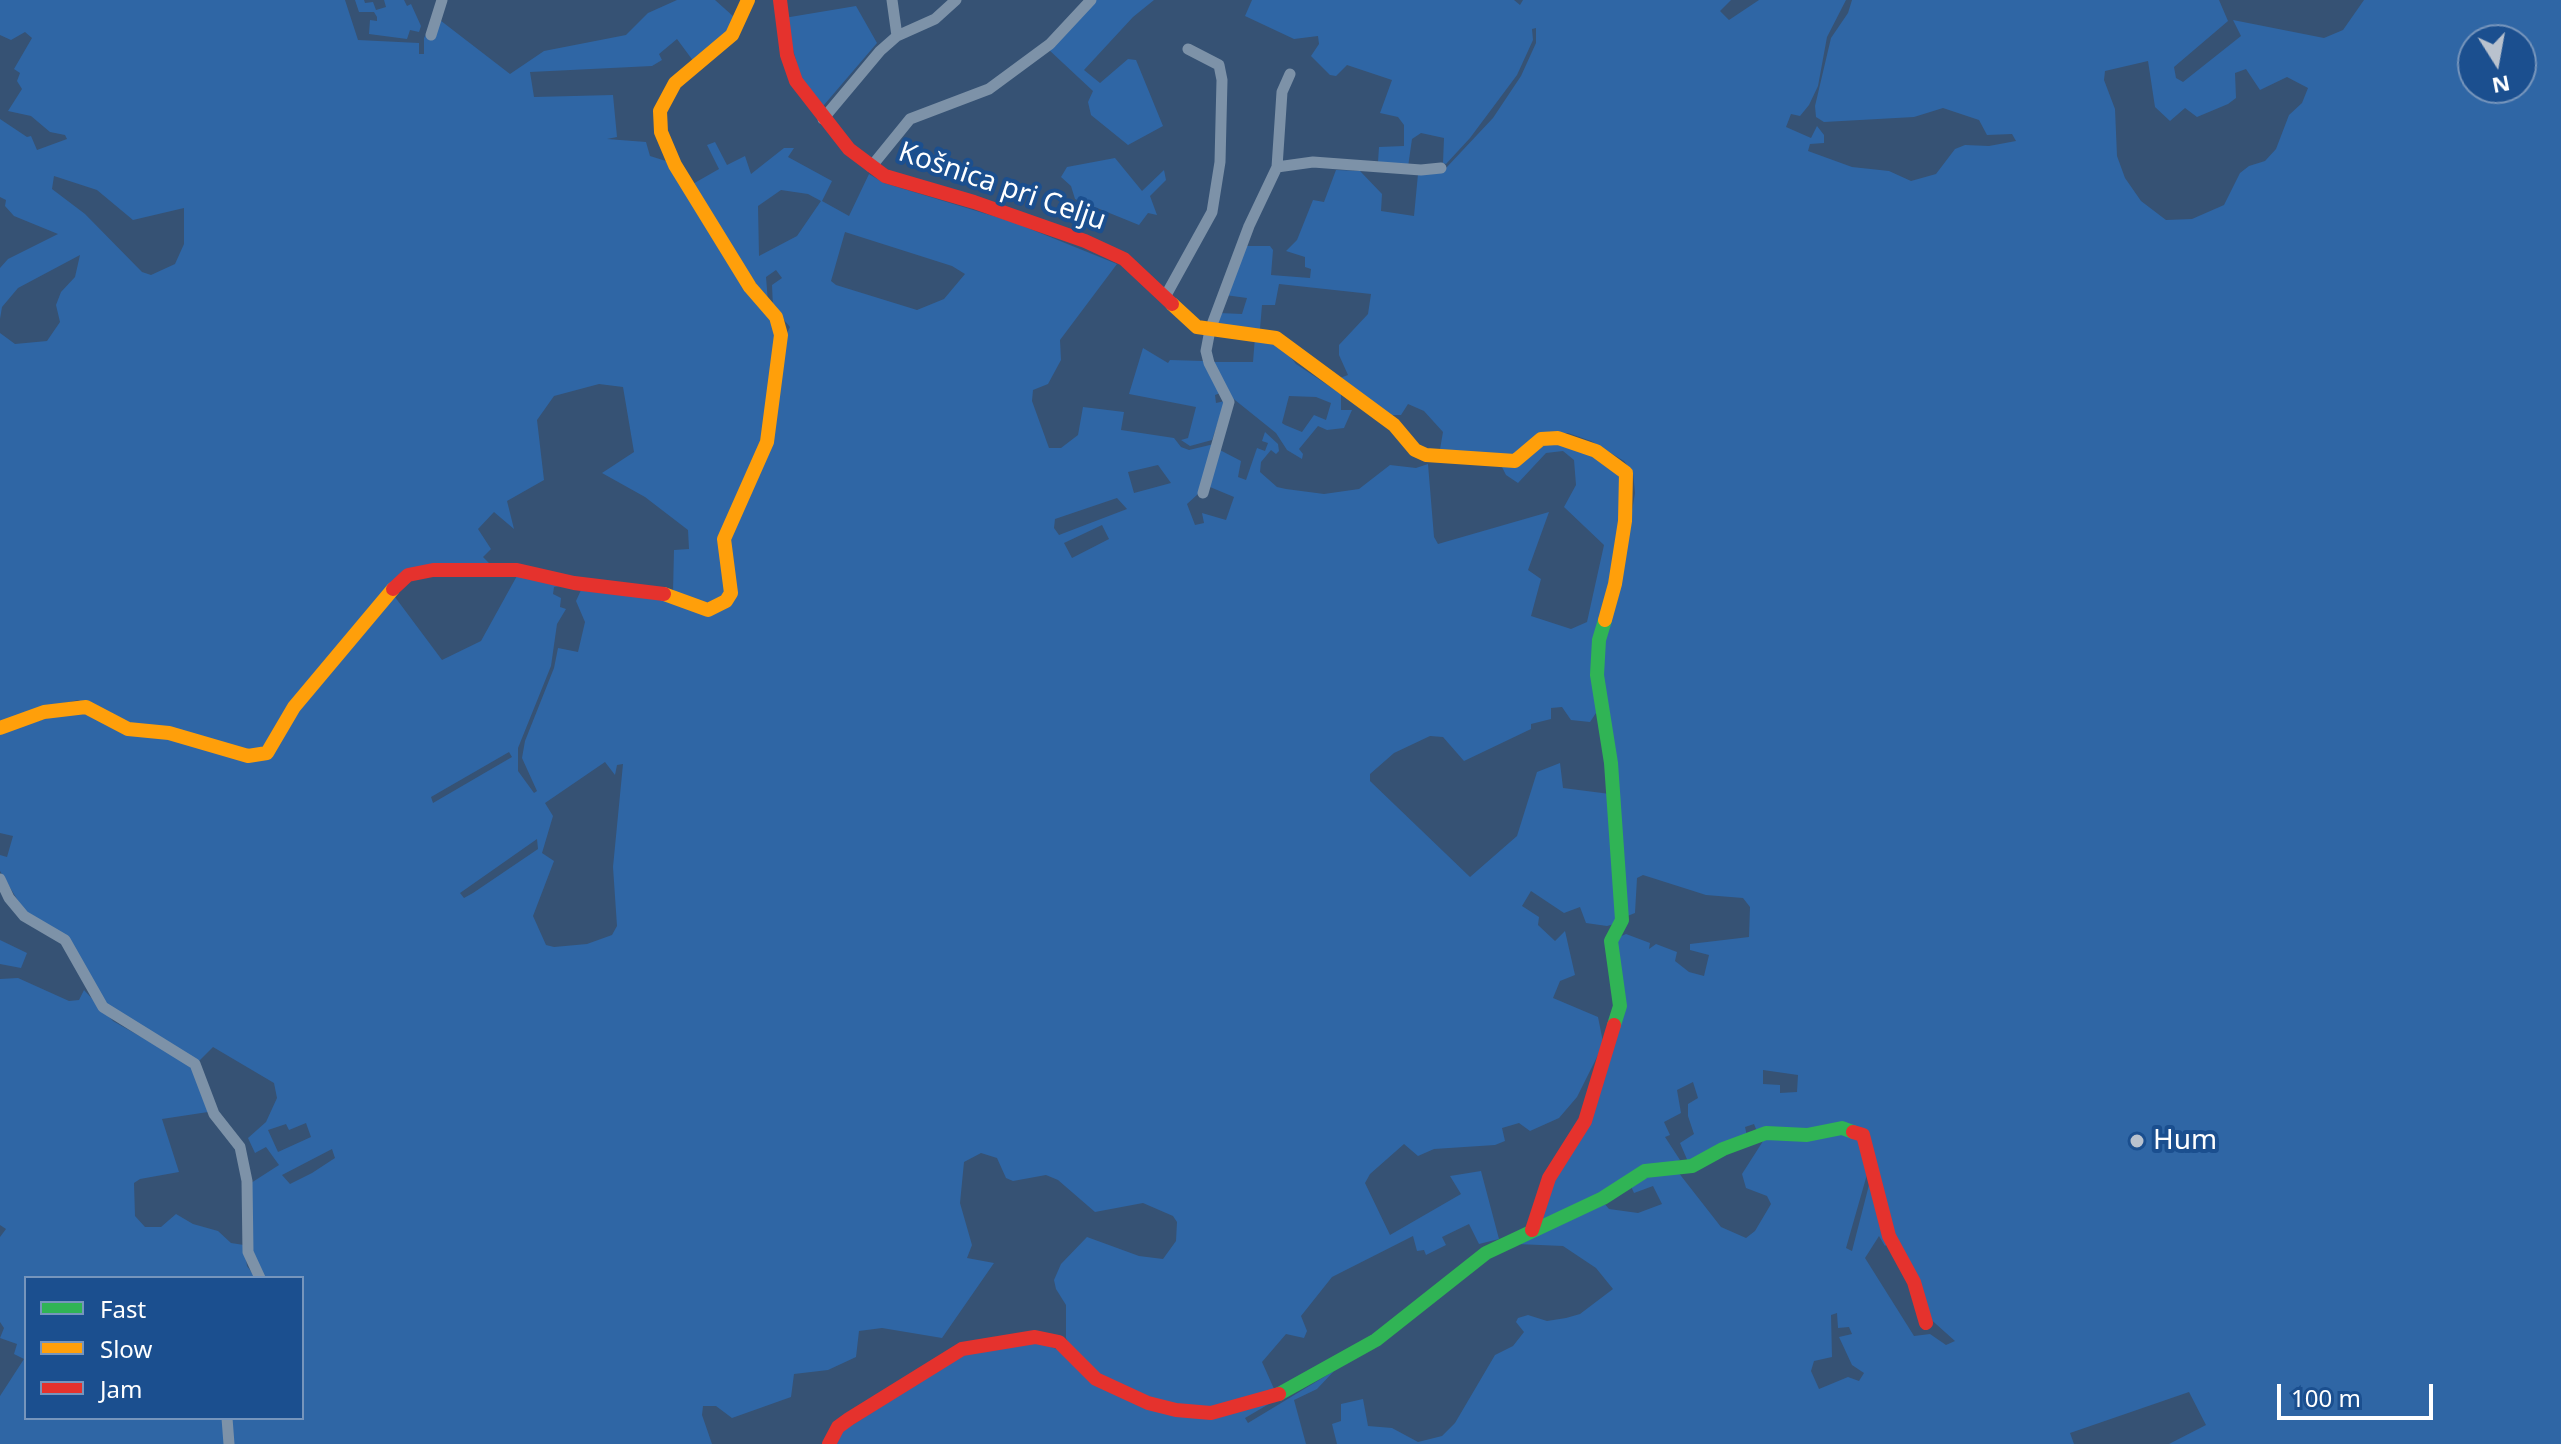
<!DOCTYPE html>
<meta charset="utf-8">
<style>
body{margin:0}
#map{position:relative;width:2561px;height:1444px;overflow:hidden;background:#365274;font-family:"Noto Sans",sans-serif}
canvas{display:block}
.legend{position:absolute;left:24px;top:1276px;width:280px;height:144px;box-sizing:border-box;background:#1b4f8f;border:2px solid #7695bc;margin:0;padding:10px 14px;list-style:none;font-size:24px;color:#fff}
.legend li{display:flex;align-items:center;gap:16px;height:40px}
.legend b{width:40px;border:2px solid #7695bc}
.north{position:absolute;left:2457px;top:24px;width:80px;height:80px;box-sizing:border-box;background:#1b4f8f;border:2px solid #7695bc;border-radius:50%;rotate:169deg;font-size:22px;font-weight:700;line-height:32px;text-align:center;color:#fff}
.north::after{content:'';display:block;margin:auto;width:28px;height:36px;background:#b9c2ce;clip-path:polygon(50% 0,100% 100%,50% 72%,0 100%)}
.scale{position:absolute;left:2277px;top:1384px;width:156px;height:36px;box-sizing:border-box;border:4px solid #fff;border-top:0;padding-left:10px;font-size:24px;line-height:28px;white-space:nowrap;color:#fff;-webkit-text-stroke:6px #1b4f8f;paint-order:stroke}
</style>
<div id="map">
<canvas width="2561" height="1444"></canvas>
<ul class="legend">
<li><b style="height:10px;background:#30b455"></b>Fast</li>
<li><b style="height:10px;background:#ff9f0a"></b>Slow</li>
<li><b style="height:10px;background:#e5322d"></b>Jam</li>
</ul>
<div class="north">N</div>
<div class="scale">100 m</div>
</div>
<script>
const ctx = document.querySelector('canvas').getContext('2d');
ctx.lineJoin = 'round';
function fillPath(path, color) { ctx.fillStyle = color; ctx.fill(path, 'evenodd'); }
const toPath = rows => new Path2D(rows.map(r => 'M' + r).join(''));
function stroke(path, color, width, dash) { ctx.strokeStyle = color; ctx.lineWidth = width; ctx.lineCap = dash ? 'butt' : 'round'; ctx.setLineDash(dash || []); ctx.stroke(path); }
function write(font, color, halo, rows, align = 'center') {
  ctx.font = font + ' "Noto Sans",sans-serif'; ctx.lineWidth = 8; ctx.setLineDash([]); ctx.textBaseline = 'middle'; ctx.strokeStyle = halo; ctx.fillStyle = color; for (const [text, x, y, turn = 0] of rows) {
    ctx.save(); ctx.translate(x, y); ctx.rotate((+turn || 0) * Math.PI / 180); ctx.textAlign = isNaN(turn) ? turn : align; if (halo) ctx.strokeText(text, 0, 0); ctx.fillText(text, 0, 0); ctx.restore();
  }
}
fillPath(toPath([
 [0,0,345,0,358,40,419,43,419,54,424,54,424,38,436,17,510,74,544,51,626,35,648,13,677,0,715,0,734,17,731,29,694,62,677,39,659,54,662,60,652,66,530,72,534,97,613,95,617,137,607,139,646,142,650,156,666,161,767,310,776,334,764,442,720,541,728,588,717,606,673,592,674,550,689,549,688,530,645,497,602,473,634,452,623,387,599,384,554,396,537,420,544,480,507,501,514,529,494,512,478,529,491,549,483,557,493,567,417,569,265,749,255,752,140,728,78,700,38,709,0,724,0,333,15,344,47,341,60,322,56,305,61,292,75,277,80,255,18,288,2,307,0,319,0,268,8,259,58,234,14,216,5,206,6,200,0,197,0,119,27,137,31,136,37,150,67,139,65,135,50,132,31,116,8,111,22,89,17,81,20,73,14,69,32,38,25,32,11,40,0,35],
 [54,176,97,190,133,220,184,208,184,244,175,264,151,275,142,272,85,214,52,189],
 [355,0,364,0,365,3,373,2,376,10,386,7,384,0,404,0,407,6,411,4,421,26,419,32,410,30,407,39,369,34,370,20,377,21,377,17,374,12,359,12],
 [1092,0,1154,0,1133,17,1084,70,1100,83,1128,59,1136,60,1163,126,1128,145,1091,115,1088,102,1093,91,1048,49],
 [1252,0,1514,0,1520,5,1523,0,1731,0,1720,11,1729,20,1759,0,1846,0,1827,37,1818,86,1809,105,1800,116,1791,114,1786,127,1811,138,1817,126,1824,135,1824,143,1810,144,1808,151,1852,167,1889,171,1911,181,1936,174,1955,149,1965,145,1989,146,2016,141,2012,134,1987,135,1979,120,1943,108,1914,117,1824,122,1816,117,1815,106,1831,38,1848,13,1852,0,2219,0,2228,21,2174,67,2176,78,2183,82,2241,36,2233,20,2324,38,2343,30,2364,0,2561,0,2561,1444,2169,1444,2206,1425,2189,1392,2070,1433,2074,1444,1337,1444,1332,1424,1341,1421,1341,1404,1363,1399,1368,1426,1392,1428,1418,1442,1442,1436,1455,1423,1495,1355,1513,1346,1524,1332,1516,1322,1518,1318,1528,1315,1547,1321,1566,1318,1580,1314,1613,1289,1596,1268,1563,1246,1517,1244,1603,1202,1609,1209,1638,1213,1662,1204,1653,1186,1634,1193,1630,1184,1642,1176,1678,1172,1721,1227,1746,1238,1755,1231,1771,1204,1767,1196,1746,1188,1742,1174,1765,1138,1833,1132,1857,1136,1868,1171,1846,1248,1852,1251,1870,1181,1887,1244,1885,1246,1879,1236,1865,1258,1914,1336,1930,1334,1946,1345,1955,1341,1927,1316,1910,1265,1892,1234,1865,1130,1756,1129,1754,1124,1745,1127,1747,1136,1689,1164,1680,1143,1694,1134,1688,1116,1688,1104,1698,1098,1693,1082,1677,1090,1681,1113,1664,1122,1670,1135,1665,1137,1680,1160,1612,1188,1545,1221,1538,1220,1611,1046,1617,938,1626,934,1650,943,1649,949,1656,944,1677,952,1675,961,1689,972,1704,976,1709,955,1690,950,1690,944,1749,937,1750,907,1743,898,1706,895,1643,875,1637,878,1635,913,1625,917,1602,675,1604,640,1620,582,1635,493,1633,473,1624,461,1591,441,1568,433,1554,433,1511,456,1439,455,1443,432,1424,411,1408,404,1401,415,1385,415,1337,379,1348,375,1339,355,1339,345,1368,314,1371,294,1279,284,1275,305,1262,305,1260,329,1218,326,1219,313,1242,314,1247,298,1225,295,1244,246,1270,246,1273,250,1271,275,1310,278,1311,269,1305,267,1305,257,1286,251,1297,240,1313,200,1324,202,1336,170,1360,171,1382,194,1381,211,1414,216,1418,174,1446,168,1493,118,1521,76,1536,43,1536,28,1532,29,1533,40,1517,75,1470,138,1446,164,1443,163,1444,138,1421,133,1412,139,1408,167,1378,162,1379,147,1404,146,1404,125,1398,117,1380,113,1392,80,1347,65,1336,76,1330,75,1311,56,1319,44,1318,36,1294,39,1245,16],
 [2473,40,2521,40,2521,88,2473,88],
 [2148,61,2155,107,2170,121,2185,108,2197,117,2228,104,2236,98,2235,73,2246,69,2260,90,2287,77,2308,88,2302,103,2289,115,2276,149,2265,161,2249,166,2240,173,2224,205,2192,219,2166,220,2141,201,2125,178,2117,156,2115,109,2104,80,2105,71],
 [1763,1070,1798,1075,1797,1092,1780,1093,1780,1085,1763,1084],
 [1837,1313,1838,1328,1849,1327,1852,1334,1839,1337,1852,1365,1864,1373,1859,1381,1848,1377,1819,1389,1811,1371,1814,1361,1832,1357,1831,1315],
 [856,6,877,43,824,105,818,106,803,85,784,18],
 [715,142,727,165,745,156,751,174,784,148,794,148,788,157,832,181,822,201,849,216,869,174,884,183,1013,222,1117,264,1060,340,1061,360,1048,384,1033,390,1032,401,1049,448,1061,448,1078,435,1083,407,1124,412,1121,430,1174,438,1181,447,1189,450,1214,444,1198,494,1187,504,1195,525,1204,523,1202,513,1226,520,1234,497,1210,487,1218,449,1241,461,1238,477,1246,480,1257,448,1265,451,1268,443,1262,441,1265,432,1278,444,1279,451,1276,454,1271,450,1261,462,1260,472,1277,487,1286,489,1324,494,1359,489,1390,465,1416,468,1428,464,1434,537,1438,544,1549,512,1528,570,1541,579,1531,616,1571,629,1587,622,1604,545,1564,507,1576,485,1574,460,1563,451,1546,453,1518,483,1506,475,1501,465,1549,441,1566,444,1620,470,1624,483,1596,713,1590,722,1571,720,1562,707,1551,708,1551,719,1531,724,1531,729,1464,761,1443,737,1430,736,1394,753,1370,774,1370,781,1470,877,1517,836,1537,772,1560,763,1563,788,1610,794,1618,923,1607,926,1586,923,1580,907,1564,913,1531,891,1522,906,1539,917,1538,925,1555,941,1565,931,1575,975,1560,981,1553,998,1598,1017,1603,1042,1600,1051,1577,1097,1559,1118,1530,1131,1519,1123,1502,1128,1505,1141,1495,1145,1434,1149,1418,1156,1404,1144,1370,1174,1365,1183,1390,1235,1461,1194,1450,1176,1481,1171,1499,1239,1479,1244,1469,1224,1442,1237,1446,1245,1426,1255,1424,1250,1417,1251,1413,1236,1332,1277,1301,1316,1307,1331,1304,1338,1286,1334,1262,1362,1275,1391,1213,1409,1177,1407,1109,1382,1073,1351,1066,1338,1066,1305,1056,1289,1054,1280,1061,1264,1087,1237,1139,1256,1163,1259,1176,1241,1177,1222,1173,1216,1143,1203,1095,1212,1058,1180,1046,1175,1013,1181,1006,1178,997,1158,981,1153,964,1162,960,1203,972,1245,967,1258,994,1263,942,1338,882,1328,859,1331,856,1357,828,1370,794,1374,791,1397,732,1418,716,1406,703,1406,702,1415,712,1444,232,1444,230,1418,302,1418,302,1278,264,1278,253,1260,251,1183,279,1165,266,1147,255,1153,248,1138,266,1122,277,1098,274,1083,213,1047,197,1063,104,1002,79,958,26,914,0,871,0,855,7,857,13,836,0,833,0,732,76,710,257,761,392,593,442,660,481,641,518,574,561,586,554,587,553,594,561,598,560,607,566,609,557,624,551,666,518,748,518,771,534,793,537,791,522,758,525,741,554,668,558,648,578,652,585,622,576,601,581,590,728,606,725,548,756,472,785,337,790,327,773,307,772,285,782,278,776,270,766,277,768,302,691,185,719,169,707,145],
 [781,190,808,194,821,201,797,236,759,256,758,206],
 [845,232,952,266,965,274,944,299,917,310,836,285,831,281],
 [1158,465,1171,483,1134,493,1128,472],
 [1117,498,1127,509,1059,535,1054,528,1055,519],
 [1102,525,1109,539,1072,558,1064,543],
 [509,752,512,757,433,803,431,797],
 [605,762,615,775,617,765,623,764,613,867,617,926,612,935,587,944,554,947,546,945,533,916,554,861,542,853,553,816,545,803],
 [537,839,538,849,473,893,464,898,460,893],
 [306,1123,311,1137,278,1152,268,1130,286,1124,289,1130],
 [332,1149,335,1158,312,1173,290,1184,282,1175],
 [1115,158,1142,191,1164,170,1166,180,1150,196,1157,215,1148,213,1139,225,1075,199,1071,186,1061,177,1067,167],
 [1255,337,1272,341,1284,349,1296,364,1341,394,1341,410,1352,410,1344,428,1327,430,1318,426,1299,449,1303,454,1302,459,1287,450,1276,433,1230,396,1211,362,1253,362],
 [1289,396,1316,397,1331,403,1326,420,1314,415,1302,432,1285,425,1282,423],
 [1143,348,1168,363,1170,360,1203,361,1223,392,1215,395,1216,403,1225,401,1212,440,1190,446,1181,440,1188,438,1196,407,1129,394],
 [0,940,27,953,21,968,0,964],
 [18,978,69,1001,79,1000,84,990,113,1021,191,1065,208,1112,162,1119,179,1172,140,1179,134,1183,135,1216,145,1227,161,1227,176,1214,193,1224,218,1231,231,1243,244,1245,247,1266,256,1278,26,1278,26,1418,224,1418,226,1444,0,1444,0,1396,24,1359,14,1354,17,1344,0,1338,4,1328,0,1322,0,1237,6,1229,0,1225,0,979],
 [1037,1342,1062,1351,1080,1372,1180,1415,1274,1401,1245,1418,1248,1423,1334,1371,1317,1389,1294,1400,1306,1444,833,1444,838,1434,966,1353]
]), '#2f66a5');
stroke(toPath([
 [892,0,897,36],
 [431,35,442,0],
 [823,119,880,51,897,36,935,19,956,0],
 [871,167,910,119,989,89,1050,44,1091,0],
 [1277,167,1313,162,1421,170,1441,168],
 [1165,297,1212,212,1220,162,1222,80,1219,65,1188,49],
 [1203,493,1229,402,1209,363,1206,351,1210,330,1249,226,1277,167,1282,92,1290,74],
 [0,879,9,898,24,916,65,940,103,1007,195,1064,214,1114,240,1147,247,1181,248,1252,260,1278],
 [227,1418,229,1444]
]), '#7d92a8', 11);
stroke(toPath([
 [1605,620,1599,640,1597,675,1611,763,1622,920,1611,941,1620,1006,1614,1025],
 [1279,1394,1376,1340,1486,1253,1603,1198,1645,1171,1692,1166,1723,1149,1766,1133,1807,1135,1842,1128,1853,1132]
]), '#30b455', 14);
stroke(toPath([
 [1172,304,1197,327,1276,338,1394,425,1415,450,1426,455,1515,461,1541,439,1558,438,1596,451,1626,473,1625,521,1615,584,1605,620],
 [664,594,708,610,726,601,731,593,724,539,767,442,781,335,776,317,750,287,675,165,661,132,660,111,675,83,732,35,748,0],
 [0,728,44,712,86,707,128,729,169,733,248,756,267,753,294,707,393,589]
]), '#ff9f0a', 14);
stroke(toPath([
 [780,0,787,55,796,81,849,149,885,176,974,202,1085,241,1124,259,1172,304],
 [393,589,408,575,433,570,517,570,574,583,664,594],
 [1853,1132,1863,1135,1889,1236,1914,1282,1926,1323],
 [1532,1230,1549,1178,1585,1121,1614,1025],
 [829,1444,838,1427,849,1419,962,1349,1035,1337,1059,1342,1096,1379,1148,1403,1176,1410,1211,1413,1279,1394]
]), '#e5322d', 14);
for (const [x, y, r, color] of [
 [2137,1141,8,"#b9c2ce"]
]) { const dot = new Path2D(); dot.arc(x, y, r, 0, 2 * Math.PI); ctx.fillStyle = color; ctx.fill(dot); stroke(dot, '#1b4f8f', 3); }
write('28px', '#fff', '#1b4f8f', [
 ["Košnica pri Celju",1002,187,19]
]);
write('28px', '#fff', '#1b4f8f', [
 ["Hum",2153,1141]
], 'left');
</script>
